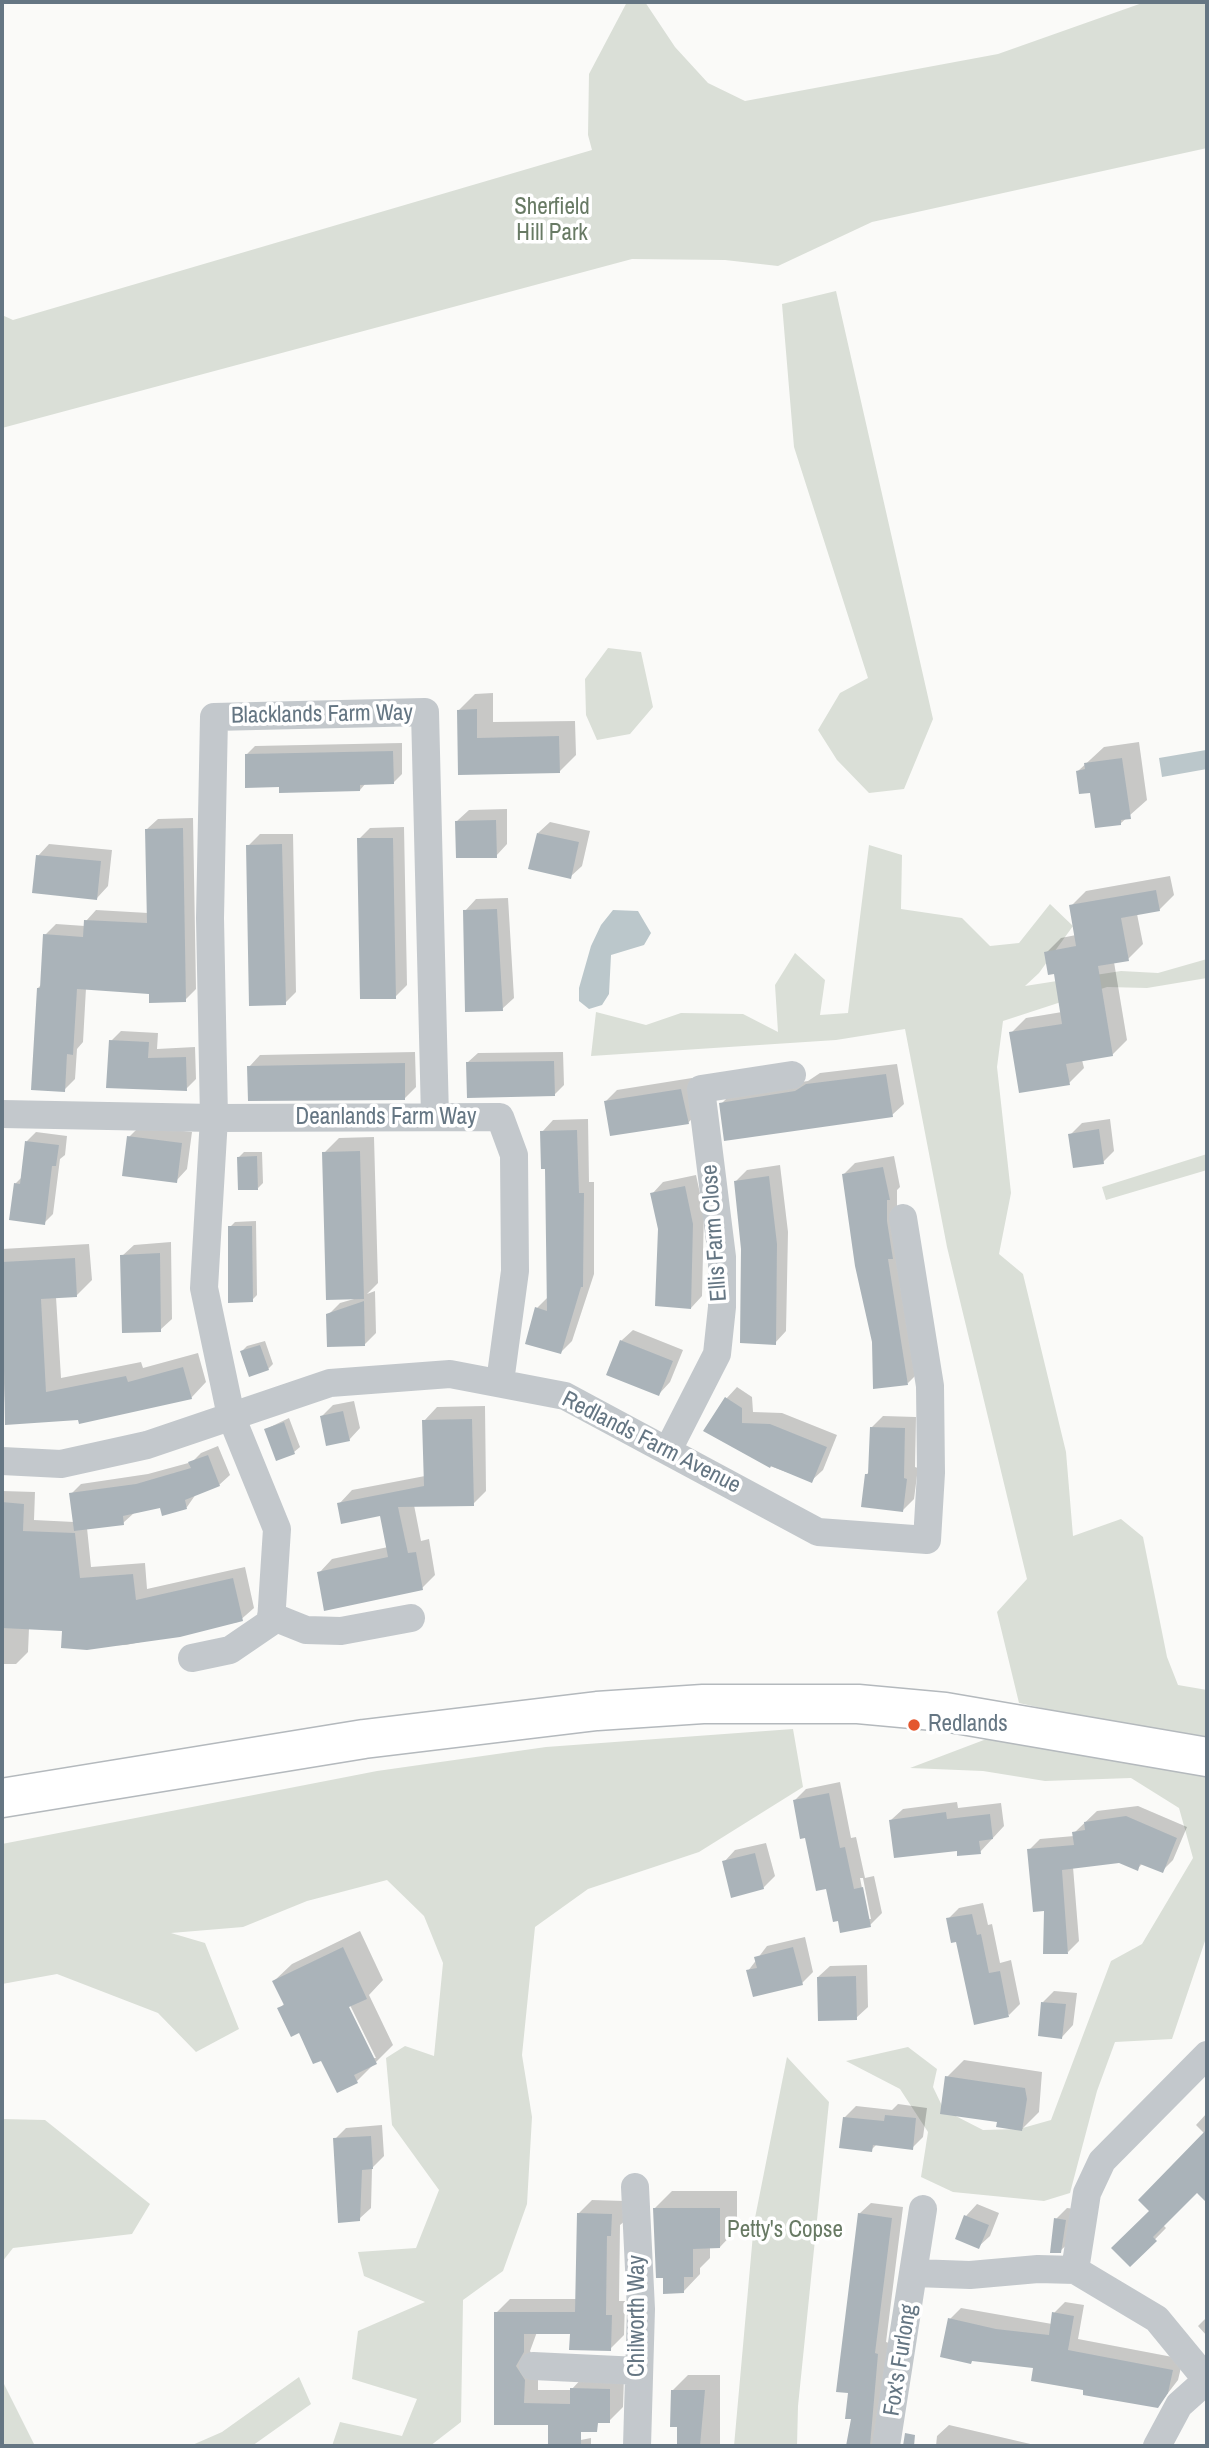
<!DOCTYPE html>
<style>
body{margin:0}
#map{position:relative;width:1209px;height:2448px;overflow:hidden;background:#fafaf8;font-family:"Archivo Narrow",sans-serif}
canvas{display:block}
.frame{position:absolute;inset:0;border:4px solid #657683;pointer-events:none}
</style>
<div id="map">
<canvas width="1209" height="2448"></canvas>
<div class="frame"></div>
</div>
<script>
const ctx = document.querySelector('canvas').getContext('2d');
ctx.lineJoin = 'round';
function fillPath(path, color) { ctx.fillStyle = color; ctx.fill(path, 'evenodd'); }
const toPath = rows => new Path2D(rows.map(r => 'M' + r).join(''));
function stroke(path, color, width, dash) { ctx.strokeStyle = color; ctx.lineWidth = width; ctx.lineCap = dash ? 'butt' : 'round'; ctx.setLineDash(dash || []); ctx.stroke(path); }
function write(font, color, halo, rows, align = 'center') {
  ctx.font = font + ' "Archivo Narrow",sans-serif'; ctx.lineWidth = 7; ctx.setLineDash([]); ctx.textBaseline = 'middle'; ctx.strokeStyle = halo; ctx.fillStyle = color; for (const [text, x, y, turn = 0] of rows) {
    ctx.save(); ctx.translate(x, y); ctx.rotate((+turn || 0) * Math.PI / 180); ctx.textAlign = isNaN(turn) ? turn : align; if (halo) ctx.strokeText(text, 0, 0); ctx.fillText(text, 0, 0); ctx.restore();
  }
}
fillPath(toPath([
 [627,2,645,2,675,47,708,83,745,101,998,54,1145,2,1207,2,1207,148,872,222,778,266,725,260,632,259,2,428,2,315,13,320,592,150,588,135,589,74],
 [836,291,933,719,904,789,869,793,837,760,818,730,840,693,868,678,794,447,782,304],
 [608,648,641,652,653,707,630,734,597,740,586,715,585,679],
 [869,845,902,855,901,909,962,918,990,946,1019,943,1050,904,1073,926,1039,973,1025,986,1121,971,1158,973,1207,959,1207,978,1147,988,1107,987,1003,1021,997,1067,1011,1193,999,1254,1023,1274,1066,1452,1073,1536,1121,1519,1143,1537,1167,1657,1178,1685,1207,1690,1207,1738,1161,1735,1019,1703,997,1612,1027,1579,947,1247,905,1029,836,1040,591,1056,596,1012,646,1025,681,1013,743,1014,778,1032,775,985,795,953,825,980,820,1015,848,1013],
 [1207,1154,1207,1170,1106,1200,1102,1187],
 [793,1729,803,1787,699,1852,588,1889,535,1927,522,2055,532,2117,527,2204,503,2271,463,2300,461,2422,430,2446,332,2446,340,2422,402,2436,417,2399,352,2379,358,2331,425,2302,364,2276,358,2252,416,2248,439,2190,392,2125,386,2058,405,2046,434,2056,443,1963,424,1916,387,1880,307,1901,243,1927,171,1933,205,1943,239,2029,196,2052,158,2013,57,1974,2,1984,2,1844,377,1771,546,1747],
 [1005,1732,1207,1772,1207,1935,1172,2039,1115,2042,1097,2091,1070,2193,1044,2201,953,2192,921,2177,928,2132,900,2089,846,2061,908,2047,937,2069,933,2087,944,2110,983,2130,1019,2129,1051,2120,1111,1961,1142,1944,1193,1858,1179,1808,1131,1778,1045,1781,983,1771,910,1768],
 [787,2057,829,2102,798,2406,797,2446,734,2446,754,2223],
 [2,2119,45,2120,150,2204,132,2234,13,2248,2,2262],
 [299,2377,311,2404,252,2446,190,2446,222,2432],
 [2,2380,35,2446,2,2446]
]), '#dadfd7');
fillPath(toPath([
 [1206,750,1207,769,1162,777,1159,758],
 [613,910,638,911,651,933,644,945,611,955,609,994,602,1005,589,1009,579,1001,579,988,591,946,601,925]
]), '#bbc7cb');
fillPath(toPath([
 [493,693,493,722,575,721,576,755,560,771,460,773,459,710,475,694],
 [1139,742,1147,800,1121,823,1078,771,1104,747],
 [402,743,402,774,393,783,366,783,360,790,281,785,246,755,255,746],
 [507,809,507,844,496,856,457,821,469,810],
 [193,818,196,989,185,1000,150,992,86,988,83,1042,77,1049,75,1079,64,1090,38,988,42,984,45,935,56,924,85,926,86,921,96,910,148,913,147,829,158,819],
 [550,822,590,831,582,866,570,877,538,833],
 [404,827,407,985,395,997,359,839,370,828],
 [260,834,293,834,296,992,285,1003,248,846],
 [49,844,112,850,108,886,97,898,38,856],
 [1170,876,1174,895,1159,910,1137,914,1143,944,1128,959,1114,962,1127,1040,1112,1055,1082,1060,1084,1068,1069,1083,1011,1033,1026,1018,1062,1012,1055,972,1046,953,1061,938,1076,935,1071,906,1086,891],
 [508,898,514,998,502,1009,465,911,476,899],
 [121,1031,158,1033,157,1049,195,1047,196,1079,186,1089,111,1041],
 [415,1052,416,1087,405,1098,249,1067,260,1055],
 [563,1052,564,1085,554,1095,468,1062,478,1053],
 [897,1064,904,1104,892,1115,721,1104,733,1092,808,1081,820,1073],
 [692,1078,699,1111,688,1123,606,1101,617,1090],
 [588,1119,589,1182,594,1182,594,1274,572,1341,560,1353,537,1308,548,1297,547,1167,542,1132,553,1120],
 [1110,1119,1114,1151,1103,1162,1070,1135,1082,1123],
 [140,1126,192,1132,187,1169,176,1181,129,1137],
 [36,1132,67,1136,65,1155,60,1159,53,1214,44,1223,15,1184,22,1177,27,1141],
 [374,1137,378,1283,367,1294,375,1291,376,1333,364,1345,328,1315,340,1303,354,1299,324,1153,339,1138],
 [244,1152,262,1152,263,1183,258,1188,239,1157],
 [894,1156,900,1187,897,1190,897,1208,919,1372,908,1383,875,1356,843,1175,855,1163],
 [780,1165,788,1232,786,1331,775,1343,743,1249,735,1182,747,1170],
 [696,1175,704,1212,702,1296,691,1308,659,1229,652,1194,663,1182],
 [256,1221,257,1295,252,1300,230,1227,235,1222],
 [171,1242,172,1319,160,1330,122,1256,134,1245],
 [89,1244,92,1280,76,1296,56,1297,61,1378,141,1362,143,1368,198,1353,206,1382,191,1398,79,1419,6,1423,2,1344,2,1249],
 [633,1330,683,1350,670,1382,659,1394,621,1341],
 [265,1341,273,1364,268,1369,242,1351,247,1346],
 [737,1387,752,1397,753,1412,782,1413,837,1435,823,1470,811,1481,770,1466,726,1399],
 [354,1401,360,1428,349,1440,322,1416,333,1405],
 [485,1406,486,1491,473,1504,414,1505,421,1541,429,1539,435,1575,422,1588,319,1573,332,1559,388,1547,382,1514,339,1504,352,1490,425,1476,424,1421,437,1407],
 [883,1416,916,1417,915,1467,918,1468,914,1499,903,1510,867,1474,870,1471,871,1428],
 [289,1418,300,1447,294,1452,266,1429],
 [218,1446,230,1475,219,1485,196,1494,187,1507,163,1514,161,1506,134,1513,123,1523,87,1528,91,1567,145,1563,147,1589,245,1567,254,1608,238,1622,126,1645,63,1647,64,1629,29,1628,28,1652,16,1664,2,1664,2,1491,35,1492,34,1520,74,1522,71,1494,81,1484,148,1474,192,1462,201,1453],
 [840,1782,851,1838,856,1837,865,1878,874,1876,882,1913,870,1925,839,1919,795,1800,806,1789],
 [860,1878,863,1878,871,1919,868,1919],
 [957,1802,958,1808,1001,1803,1004,1826,980,1852,958,1849,891,1820,903,1809],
 [1138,1806,1187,1827,1173,1860,1162,1871,1143,1863,1137,1869,1119,1861,1073,1867,1079,1941,1068,1952,1045,1909,1029,1850,1040,1839,1074,1836,1074,1833,1097,1811],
 [766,1843,775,1876,763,1888,724,1862,735,1850],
 [983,1903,988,1925,992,1924,1000,1963,1011,1960,1020,2004,1009,2015,958,1940,948,1919,959,1908],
 [360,1931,383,1980,369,1995,393,2045,357,2081,322,2058,279,2009,285,2003,274,1981,292,1964],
 [347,1999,376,2058,372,2058,344,2000],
 [805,1937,813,1972,802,1983,748,1971,767,1946],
 [867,1965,868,2007,856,2018,818,1977,830,1966],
 [1054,1991,1077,1993,1073,2025,1062,2037,1043,2002],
 [964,2060,1042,2072,1039,2112,1022,2129,999,2120,947,2077],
 [898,2104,927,2108,923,2137,912,2148,877,2144,871,2150,844,2118,856,2106,892,2110],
 [1207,2113,1207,2188,1200,2194,1197,2191,1163,2225,1166,2228,1130,2265,1151,2211,1205,2134,1196,2125],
 [382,2125,384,2156,372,2168,371,2208,359,2219,335,2139,346,2128],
 [672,2191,737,2191,737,2229,720,2247,710,2247,710,2258,700,2268,700,2274,683,2292,665,2276,654,2209],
 [592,2200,625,2201,625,2221,620,2225,619,2301,625,2301,624,2335,610,2349,571,2332,537,2332,530,2351,538,2365,538,2390,571,2390,585,2375,624,2376,623,2407,609,2421,495,2423,496,2313,510,2299,577,2299,578,2214],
 [871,2203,903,2207,886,2342,889,2343,884,2446,848,2446,853,2418,850,2392,859,2214],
 [977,2204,999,2213,990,2236,978,2247,966,2216],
 [1067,2208,1076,2209,1072,2240,1060,2251,1056,2219],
 [1065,2302,1084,2305,1078,2339,1183,2359,1178,2380,1158,2406,1085,2389,1035,2367,950,2319,961,2308,1052,2324,1054,2313],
 [1207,2317,1207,2336,1198,2326],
 [688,2375,720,2375,720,2446,678,2446,679,2425,672,2391],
 [949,2425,1039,2446,936,2446,937,2436],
 [591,2438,591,2446,558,2446,560,2444]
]), '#0003');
fillPath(toPath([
 [477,709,477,738,559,736,560,773,458,775,457,710],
 [393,751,394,784,360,785,360,791,279,793,279,787,245,788,245,754],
 [1122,758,1131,819,1121,820,1121,825,1095,828,1090,793,1079,794,1076,771,1085,769,1084,763],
 [496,820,497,858,456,858,455,821],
 [183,828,186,1002,149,1003,149,994,77,989,73,1055,67,1054,65,1092,31,1090,37,988,40,988,43,934,83,937,84,920,147,923,145,829],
 [537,833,579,842,571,879,528,869],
 [357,838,393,838,396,999,360,999],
 [282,844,286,1005,249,1006,246,845],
 [36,855,101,861,97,900,32,893],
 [1156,890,1160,911,1121,918,1129,961,1098,966,1113,1056,1066,1064,1070,1085,1019,1093,1009,1032,1062,1024,1054,974,1048,975,1044,952,1076,946,1069,905],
 [497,909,503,1011,465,1012,463,910],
 [109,1040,149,1042,148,1058,186,1057,187,1091,106,1088],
 [554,1061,555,1096,467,1098,466,1062],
 [405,1063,405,1100,248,1101,247,1066],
 [886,1074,893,1117,724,1141,719,1103,795,1091,806,1084],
 [681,1089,689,1124,610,1136,604,1101],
 [1099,1129,1104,1164,1073,1168,1068,1134],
 [577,1130,579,1193,584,1193,583,1287,581,1287,561,1354,525,1344,535,1307,547,1311,545,1169,541,1169,540,1131],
 [127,1136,182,1143,177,1183,122,1176],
 [25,1141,59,1145,56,1166,52,1166,45,1225,9,1220,14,1183,20,1184],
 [360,1151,364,1299,326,1300,322,1152],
 [257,1156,258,1190,238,1190,237,1157],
 [883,1167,890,1200,887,1200,887,1221,893,1259,888,1259,908,1385,873,1389,872,1342,855,1266,842,1174],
 [769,1176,777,1244,776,1345,740,1343,741,1249,734,1181],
 [685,1186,693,1224,691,1309,655,1306,658,1229,650,1193],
 [228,1226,252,1226,253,1302,228,1303],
 [160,1253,161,1332,122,1333,120,1255],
 [75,1258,77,1297,41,1299,46,1392,126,1376,128,1382,183,1367,192,1399,79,1424,78,1420,5,1425,2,1262],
 [364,1301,365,1346,327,1347,326,1314],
 [620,1340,673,1361,659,1396,606,1375],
 [260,1345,269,1370,249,1377,240,1351],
 [725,1397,742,1408,742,1423,770,1424,827,1447,812,1483,771,1466,770,1468,703,1431],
 [343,1411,350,1441,326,1446,320,1416],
 [472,1419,474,1506,398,1507,408,1553,416,1552,423,1590,324,1611,317,1572,388,1557,380,1516,341,1524,337,1503,424,1486,422,1420],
 [284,1422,295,1454,276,1461,264,1429],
 [870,1427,905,1428,904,1478,907,1479,903,1512,861,1507,865,1474,868,1474],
 [208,1455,220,1486,185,1500,187,1509,162,1516,160,1508,123,1516,124,1525,74,1531,69,1493,136,1484,191,1468,188,1462],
 [2,1502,24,1504,23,1531,75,1533,80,1578,133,1574,136,1600,233,1578,243,1621,180,1637,87,1650,61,1648,62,1631,2,1628],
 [829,1793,840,1848,845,1847,854,1889,863,1887,871,1927,840,1933,838,1921,833,1922,826,1889,816,1891,805,1838,800,1839,793,1800],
 [946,1812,947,1819,990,1814,993,1839,979,1841,981,1854,957,1856,957,1851,894,1858,889,1820],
 [1126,1816,1177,1838,1163,1873,1140,1864,1138,1871,1119,1863,1062,1870,1068,1954,1043,1954,1044,1911,1033,1912,1027,1849,1074,1845,1072,1832,1085,1830,1084,1822],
 [755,1853,764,1889,731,1898,722,1861],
 [972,1914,977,1935,981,1934,989,1973,1000,1971,1009,2017,974,2025,956,1942,951,1943,946,1918],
 [343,1947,367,1999,349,2007,377,2064,354,2075,358,2083,337,2093,321,2061,313,2064,299,2033,291,2037,277,2008,284,2005,272,1981],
 [793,1947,803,1985,753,1997,746,1970,757,1968,754,1957],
 [856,1976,857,2020,818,2021,817,1977],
 [1041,2002,1066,2004,1062,2039,1038,2036],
 [945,2076,1025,2088,1027,2099,1022,2131,996,2127,997,2122,940,2114],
 [885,2115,916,2118,913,2150,873,2145,872,2152,839,2148,843,2117,884,2121],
 [1207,2129,1207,2203,1197,2193,1153,2237,1157,2241,1130,2267,1111,2248,1149,2211,1138,2200],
 [371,2136,373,2169,362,2170,360,2221,338,2223,333,2138],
 [653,2208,720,2208,720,2248,693,2249,693,2277,684,2277,684,2293,663,2294,663,2278,656,2278],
 [577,2213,612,2214,611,2236,607,2236,606,2315,612,2315,611,2351,569,2350,570,2334,524,2334,524,2352,516,2366,525,2380,524,2403,570,2404,570,2388,610,2389,610,2423,598,2423,597,2432,581,2432,581,2446,548,2446,548,2425,494,2425,494,2312,575,2312],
 [858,2213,892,2218,875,2353,878,2354,870,2446,846,2446,851,2419,845,2419,848,2393,836,2392],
 [964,2215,989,2225,979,2249,955,2239],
 [1054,2218,1066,2220,1061,2253,1050,2253],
 [1052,2312,1074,2316,1068,2350,1173,2370,1168,2393,1158,2408,1083,2395,1083,2390,1031,2381,1033,2368,972,2361,971,2364,940,2357,948,2318,996,2329,1049,2335],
 [671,2390,705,2390,700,2446,677,2446,677,2427,670,2427],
 [905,2433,915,2435,914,2446,903,2446]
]), '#aab3b9');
const highway = toPath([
 [2,1798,364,1739,597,1711,703,1704,858,1704,945,1712,1207,1757]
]);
stroke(highway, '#b4b9bd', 41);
stroke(toPath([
 [2,1114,214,1118,204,1288,231,1416,277,1529,271,1622,230,1650,192,1658],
 [435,1117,425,712,214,717,210,918,214,1118,500,1117,514,1155,515,1271,500,1382],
 [668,1450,717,1354,722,1307,722,1257,701,1089,792,1075],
 [2,1461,61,1464,147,1445,330,1383,450,1374,565,1396,818,1532,927,1540,931,1473,930,1386,903,1218],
 [271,1616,306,1630,341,1631,411,1618],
 [635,2187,641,2309,637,2446],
 [1075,2270,1087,2193,1102,2161,1207,2055],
 [915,2273,970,2275,1038,2269,1075,2270,1157,2319,1207,2380,1179,2405,1157,2446],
 [533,2366,639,2371],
 [886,2446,923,2209]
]), '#c3c8cc', 28);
stroke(highway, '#fff', 38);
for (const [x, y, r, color] of [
 [914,1725,7,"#e4572e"]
]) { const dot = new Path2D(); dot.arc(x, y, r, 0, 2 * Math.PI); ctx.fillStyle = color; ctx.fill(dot); stroke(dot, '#fff', 2.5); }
write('23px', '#687a64', '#fff', [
 ["Sherfield",552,208],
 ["Hill Park",552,234],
 ["Petty's Copse",785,2231]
]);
write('23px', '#657683', '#fff', [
 ["Blacklands Farm Way",322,715,-1],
 ["Deanlands Farm Way",386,1118],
 ["Ellis Farm Close",715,1233,-94],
 ["Redlands Farm Avenue",651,1443,27],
 ["Chilworth Way",638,2316,-90],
 ["Fox's Furlong",901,2360,-81]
]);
write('23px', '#657683', '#fff', [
 ["Redlands",928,1725]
], 'left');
</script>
